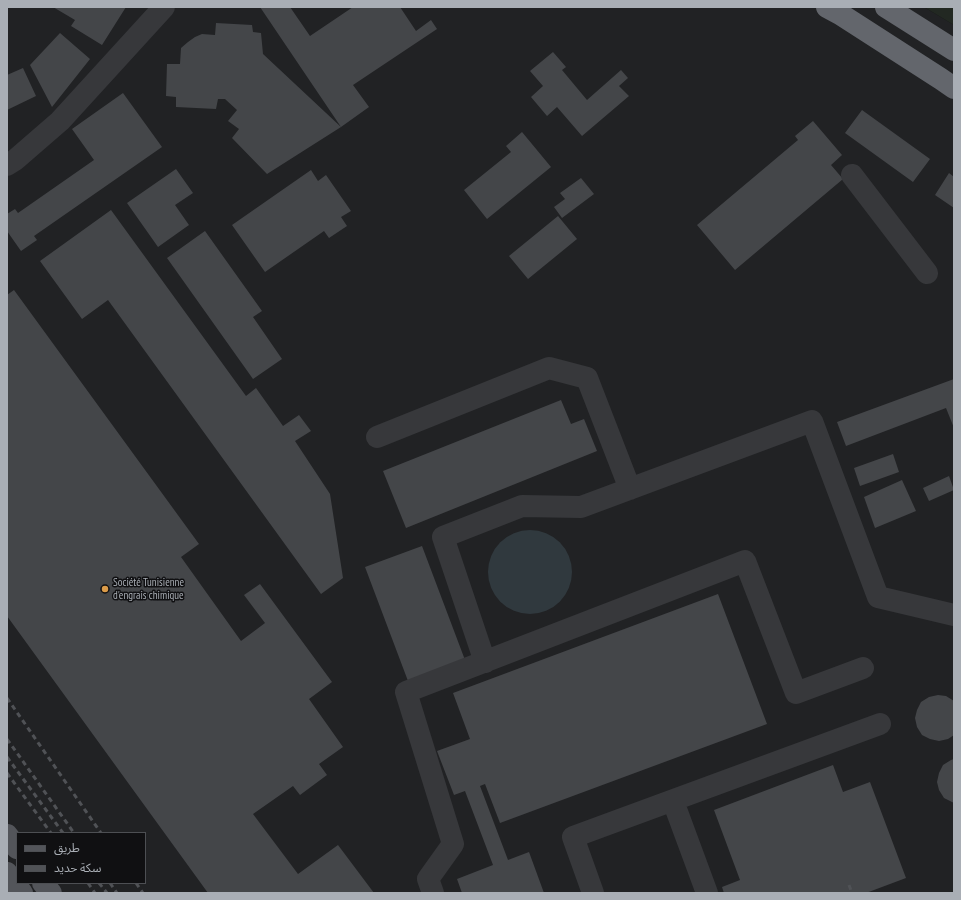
<!DOCTYPE html>
<meta charset="utf-8">
<style>
body{margin:0}
#map{position:relative;width:961px;height:900px;overflow:hidden;background:#151517;font-family:"PT Sans Narrow","Noto Sans Arabic",sans-serif}
canvas{display:block}
.frame{position:absolute;inset:0;border:8px solid #a9aeb5;pointer-events:none}
.legend{position:absolute;left:16px;top:832px;width:130px;height:52px;box-sizing:border-box;background:#101012;border:1px solid #4d4f53;margin:0;padding:5px 7px;list-style:none;font-size:12px;color:#a9aeb5}
.legend li{display:flex;align-items:center;gap:8px;height:20px}
.legend b{width:20px;border:1px solid #4d4f53}
</style>
<div id="map">
<canvas width="961" height="900"></canvas>
<div class="frame"></div>
<ul class="legend">
<li><b style="height:5px;background:#53555a"></b>طريق</li>
<li><b style="height:5px;background:#505256"></b>سكة حديد</li>
</ul>
</div>
<script>
const ctx = document.querySelector('canvas').getContext('2d');
ctx.lineJoin = 'round';
function fillPath(path, color) { ctx.fillStyle = color; ctx.fill(path, 'evenodd'); }
const toPath = rows => new Path2D(rows.map(r => 'M' + r).join(''));
function stroke(path, color, width, dash) { ctx.strokeStyle = color; ctx.lineWidth = width; ctx.lineCap = dash ? 'butt' : 'round'; ctx.setLineDash(dash || []); ctx.stroke(path); }
function write(font, color, halo, rows, align = 'center') {
  ctx.font = font + ' "PT Sans Narrow",sans-serif'; ctx.lineWidth = 3; ctx.setLineDash([]); ctx.textBaseline = 'middle'; ctx.strokeStyle = halo; ctx.fillStyle = color; for (const [text, x, y, turn = 0] of rows) {
    ctx.save(); ctx.translate(x, y); ctx.rotate((+turn || 0) * Math.PI / 180); ctx.textAlign = isNaN(turn) ? turn : align; if (halo) ctx.strokeText(text, 0, 0); ctx.fillText(text, 0, 0); ctx.restore();
  }
}
fillPath(toPath([
 [7,7,924,7,954,25,954,893,7,893],
 [17,833,145,833,145,883,17,883]
]), '#212224');
fillPath(toPath([
 [924,7,954,7,954,25]
]), '#222822');
fillPath(toPath([
 '488 572a42 42 0 1 1 84 0a42 42 0 1 1-84 0Z'
]), '#30393e');
fillPath(toPath([
 [53,7,126,7,102,45,71,26,75,20],
 [260,7,290,7,310,36,353,7,400,7,416,31,431,20,437,29,353,85,369,107,341,127,267,174,232,138,239,129,228,121,237,110,225,99,218,99,216,109,176,107,176,97,166,96,167,64,180,64,181,48,188,42,195,37,202,34,215,35,216,23,252,25,253,32,261,33,263,54,341,127],
 [60,33,90,59,52,107,30,65],
 [553,52,566,67,562,70,587,100,621,70,628,78,619,86,629,96,582,136,557,107,547,116,531,97,543,86,530,71],
 [23,68,36,96,7,110,7,75],
 [123,93,162,147,34,236,37,240,21,251,7,231,7,214,15,209,18,213,94,160,72,129],
 [862,110,930,159,913,182,845,133],
 [813,121,842,155,831,165,843,179,735,270,697,225,798,140,795,136],
 [522,132,551,167,487,219,464,190,511,152,506,146],
 [176,169,193,193,175,205,189,225,158,247,127,203],
 [311,170,318,181,326,175,351,211,341,217,347,226,329,238,324,231,265,272,232,225],
 [949,173,954,177,954,208,935,195],
 [581,178,594,194,562,218,554,207,565,199,560,193],
 [111,210,246,396,256,388,283,426,299,415,311,431,295,441,330,494,343,578,321,594,108,300,82,319,40,261],
 [558,216,577,239,528,279,509,256],
 [205,231,262,311,253,317,282,359,253,379,167,258],
 [14,290,199,544,181,557,241,641,265,623,244,595,260,584,332,682,309,699,343,747,319,764,327,775,300,795,293,786,253,814,298,874,338,845,374,893,208,893,7,616,7,295],
 [954,379,954,428,946,408,846,446,837,422],
 [561,400,571,424,584,419,597,451,406,528,383,471],
 [893,454,899,472,860,486,854,468],
 [949,476,954,490,929,501,923,488],
 [902,480,916,511,875,528,864,497],
 [422,546,465,660,408,681,365,567],
 [718,594,767,724,500,823,485,784,480,786,508,860,529,852,544,893,462,893,457,879,493,865,465,791,454,795,437,751,470,739,453,693],
 [938,695,946,696,954,701,954,735,948,739,939,741,930,739,922,735,917,727,915,718,917,710,921,702,929,697],
 [954,759,954,803,944,798,939,790,937,782,939,773,943,765,951,760],
 [833,765,843,792,870,782,906,878,866,893,724,893,722,887,740,880,714,810]
]), '#444649');
stroke(toPath([
 [7,165,15,160,60,121,164,7],
 [852,175,927,273],
 [377,437,549,368,587,378,630,489],
 [485,662,443,537,522,506,581,507,812,421,878,597,954,615],
 [673,801,707,893],
 [433,893,428,879,453,844,406,692,745,561,796,693,863,668],
 [593,893,573,837,880,724]
]), '#37383b', 22);
stroke(toPath([
 [7,835,17,848],
 [7,873,22,893],
 [43,883,51,893]
]), '#53555a', 22);
stroke(toPath([
 [827,7,840,14,941,79,954,88],
 [886,7,954,50]
]), '#63666c', 22);
stroke(toPath([
 [7,698,101,833],
 [7,739,74,833],
 [7,757,63,833],
 [7,773,51,833],
 [88,883,95,893],
 [99,883,107,893],
 [110,883,117,893],
 [136,883,143,893],
 [849,885,852,893]
]), '#505256', 3, [5, 4]);
for (const [x, y, r, color] of [
 [105,589,4,"#db9b49"]
]) { const dot = new Path2D(); dot.arc(x, y, r, 0, 2 * Math.PI); ctx.fillStyle = color; ctx.fill(dot); stroke(dot, '#101012', 1.5); }
write('11px', '#a9aeb5', '#101012', [
 ["Société Tunisienne",113,583],
 ["d'engrais chimique",113,596]
], 'left');
</script>
